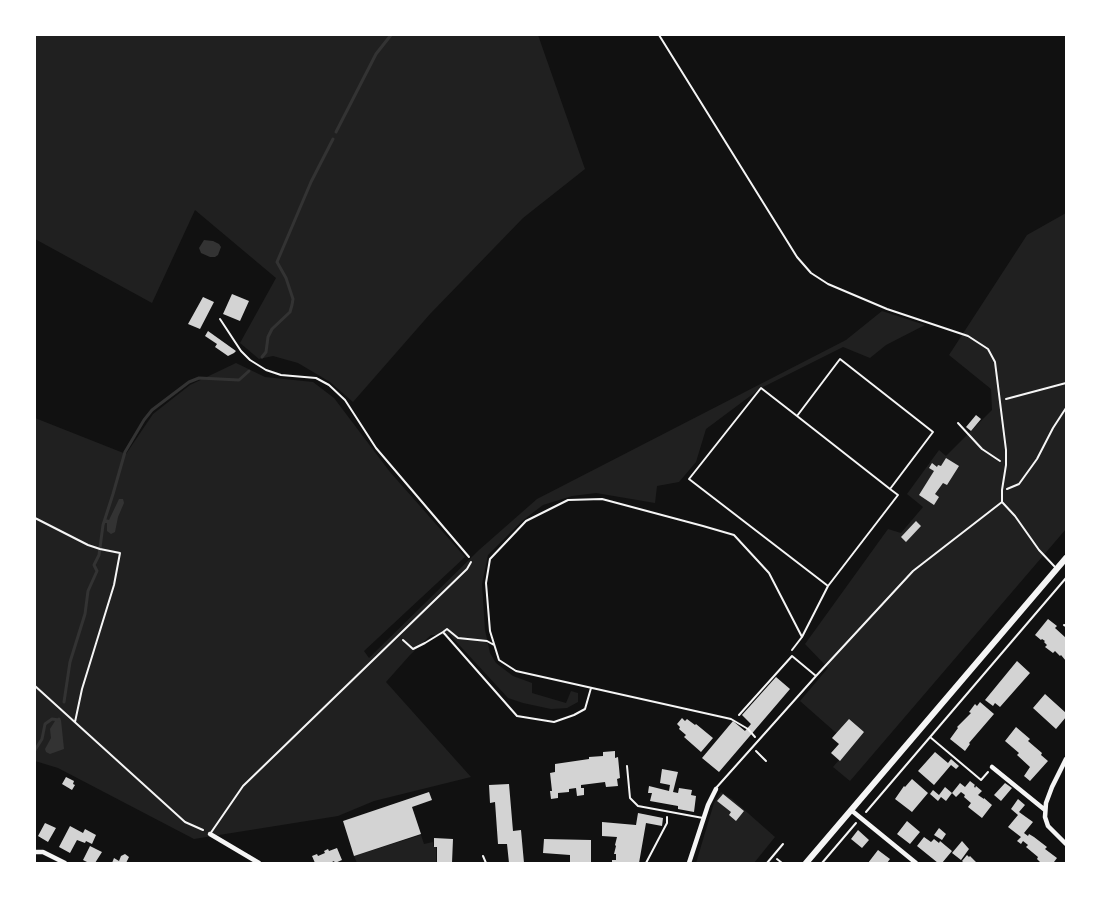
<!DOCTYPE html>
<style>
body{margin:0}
#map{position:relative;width:1101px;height:898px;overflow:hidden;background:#111;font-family:Helvetica,sans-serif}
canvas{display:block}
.frame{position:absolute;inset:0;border:36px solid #fff;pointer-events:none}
</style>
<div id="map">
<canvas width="1101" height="898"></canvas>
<div class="frame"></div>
</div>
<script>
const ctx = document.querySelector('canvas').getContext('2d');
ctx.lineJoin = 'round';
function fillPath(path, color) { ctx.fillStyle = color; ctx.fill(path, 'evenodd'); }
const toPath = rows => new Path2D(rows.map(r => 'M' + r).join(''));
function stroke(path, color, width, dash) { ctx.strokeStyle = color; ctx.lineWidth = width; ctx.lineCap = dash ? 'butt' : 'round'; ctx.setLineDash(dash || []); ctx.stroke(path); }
fillPath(toPath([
 [35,35,538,35,585,169,523,218,430,314,353,402,330,382,298,363,273,356,259,359,240,343,276,278,195,210,152,303,35,239],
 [1066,213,1066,529,850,781,833,767,851,746,800,701,828,668,805,644,888,529,901,533,923,507,907,494,939,450,946,456,992,410,991,389,949,355,1027,235],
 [882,311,925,325,886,345,870,358,843,347,761,388,706,429,696,462,679,482,657,486,655,503,596,493,572,496,543,505,522,521,488,555,482,584,485,630,490,653,496,663,513,676,532,683,532,693,566,703,571,691,578,693,578,702,567,708,551,709,523,703,508,698,450,635,431,635,410,655,386,682,471,777,374,801,338,816,194,839,58,768,35,761,35,418,126,454,153,414,190,385,236,363,265,377,313,382,334,398,390,472,465,557,364,651,369,658,479,550,537,499,846,340],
 [721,792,732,799,775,837,754,863,696,863,714,803],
 [421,835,424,844,433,842,433,846,436,847,436,863,357,863,354,856]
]), '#202020');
fillPath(toPath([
 [204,240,213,241,219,244,221,247,218,255,215,257,210,257,201,253,199,248],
 [119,499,123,499,124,503,118,517,115,532,111,534,107,531,107,523,103,523,105,519,109,520],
 [59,719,61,720,64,749,50,754,46,752,45,749,51,738,50,729,55,721]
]), '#333');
stroke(toPath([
 [336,132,376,54,391,35],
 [262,357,266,352,268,337,272,329,290,312,292,305,293,299,286,278,277,262,311,182,333,139],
 [64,702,70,662,85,614,88,591,97,571,94,565,99,555,103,525,113,494,125,452,144,420,152,410,189,382,199,378,239,380,249,371],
 [35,750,42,739,45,724,52,719,59,720,59,719]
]), '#333', 3);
fillPath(toPath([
 [232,294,249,301,240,321,223,314],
 [203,297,214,302,200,329,188,324],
 [208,331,236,351,234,353,228,356,215,347,217,344,205,336],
 [976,415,981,419,971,431,966,427],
 [946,458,959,466,947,485,943,483,935,494,939,497,934,505,919,495,934,471,929,468,932,463,937,467,938,465,941,466],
 [916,521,921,526,906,542,901,537],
 [1048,619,1057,626,1055,628,1066,638,1066,661,1061,655,1060,656,1055,651,1053,653,1045,647,1047,645,1044,642,1045,641,1042,639,1041,640,1035,635],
 [1017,661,1030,673,1000,707,995,703,993,706,985,700],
 [776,677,790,689,719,772,702,758,733,721,745,731,751,724,742,715],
 [1045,694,1066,713,1066,717,1056,729,1033,708],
 [980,702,994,714,969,743,970,744,965,751,950,739,958,728,957,727,971,713,969,712,975,704,977,706],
 [682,718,685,721,687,719,695,725,696,724,713,738,701,752,684,737,686,735,679,729,680,727,677,724],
 [849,719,864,732,840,761,831,753,839,744,832,738],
 [1016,727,1030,739,1028,741,1042,753,1041,755,1048,761,1030,781,1024,776,1030,767,1017,755,1019,753,1005,741],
 [615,751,615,758,618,757,620,778,617,779,618,786,606,787,605,782,581,785,581,788,584,788,584,795,577,796,576,788,569,789,569,792,558,793,558,798,551,799,550,791,552,791,550,773,555,772,555,764,589,759,589,757,603,756,603,752],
 [935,752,948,763,951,759,959,766,956,769,951,765,934,785,918,771],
 [662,769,678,772,673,792,678,793,679,788,692,790,691,795,696,796,694,812,678,809,678,806,650,801,652,793,648,793,649,786,669,791,670,785,660,783],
 [66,777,74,781,73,784,75,785,72,790,62,784],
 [912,779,928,793,912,812,895,799,904,786,905,787],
 [970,781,975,785,974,786,975,788,976,786,982,791,978,795,984,799,984,798,992,805,982,818,968,807,971,803,964,797,965,795,961,792,956,797,952,793,960,783,965,787],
 [1005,783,1012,788,1001,801,994,795],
 [509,784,513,831,521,830,524,863,509,863,507,844,498,844,495,802,490,803,489,785],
 [945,787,952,793,946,801,941,797,938,801,930,794,933,790,939,795],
 [429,792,432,800,412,807,421,834,354,856,343,821],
 [723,794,744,811,736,821,729,815,731,812,717,801],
 [1018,799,1025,805,1019,812,1033,822,1024,833,1028,836,1029,834,1034,837,1047,847,1045,849,1057,858,1054,862,1056,863,1041,863,1037,859,1038,857,1026,847,1028,845,1023,841,1021,844,1017,841,1021,837,1008,827,1018,815,1011,809],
 [638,813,663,818,662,826,646,823,639,863,612,863,612,860,616,860,616,854,614,854,616,846,615,845,617,837,602,836,602,822,636,825],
 [907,821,920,832,910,844,897,834],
 [45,823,56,828,48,842,38,836],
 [70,826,83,833,85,829,96,835,92,844,86,841,85,843,77,840,70,853,59,847],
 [939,828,946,834,942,840,934,835],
 [858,830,869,840,862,848,851,839],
 [924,837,931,842,934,839,939,843,940,841,952,851,942,863,938,863,917,846],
 [434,838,453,839,452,863,437,863,437,847,434,847],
 [544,839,591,840,591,863,570,863,570,855,543,853],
 [962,841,969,849,961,860,952,853],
 [90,846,102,852,95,863,89,863,83,860],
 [337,848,342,860,335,863,334,861,330,863,315,863,312,856,317,854,318,856,325,853,324,851,328,849,329,851],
 [878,850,890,859,887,863,868,863],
 [125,854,129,857,126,863,112,863,114,858,119,861,121,856],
 [967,855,969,857,970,856,977,863,964,863,962,861]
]), '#d3d3d3');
stroke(toPath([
 [220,319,241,351,250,360,266,370,281,375,316,378,329,385,345,400,376,448,469,557],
 [1006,399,1066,383],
 [797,416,890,489],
 [958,423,982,449,1000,461],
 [1007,489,1019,484,1037,459,1053,428,1066,408],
 [35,518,88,545,100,549,120,553,114,585,82,689,75,722],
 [443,632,447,629,458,638,487,641,494,645],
 [802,637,828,586,898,495,890,489,933,432,840,359,797,416,761,388,689,479,828,586],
 [403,640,413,649,425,643,443,632,517,716,554,722,574,715,585,709,591,688],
 [35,686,185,822,203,830],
 [755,737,748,729,731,719,516,671,499,660,490,631,486,583,490,559,526,521,568,500,602,499,703,526,734,535,769,573,802,637,792,650],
 [930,737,981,780,988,772],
 [756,751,766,761],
 [866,812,1066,578],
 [777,859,782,863],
 [646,863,667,823,667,817],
 [822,863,856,823]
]), '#f5f5f5', 2);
stroke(toPath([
 [659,35,797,257,811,273,828,284,887,309,968,336,988,349,995,362,1006,450,1006,465,1002,490,1002,502,1015,516,1039,550,1055,567],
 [1064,625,1066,626],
 [739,715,792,656,816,676],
 [627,766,630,798,638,806,703,818],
 [716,788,816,676,913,571,1002,502],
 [210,834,243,786,467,569,471,562],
 [483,856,486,863],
 [767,863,783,844]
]), '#f5f5f5', 2);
stroke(toPath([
 [1066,759,1052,787,1046,803,1045,817,1048,826,1066,844],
 [992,767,1045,810],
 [851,810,916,863],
 [210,834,259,863],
 [35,852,43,852,65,863],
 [689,863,708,805,716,789]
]), '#f5f5f5', 4.5);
stroke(toPath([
 [806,863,1066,558]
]), '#f5f5f5', 6);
</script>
